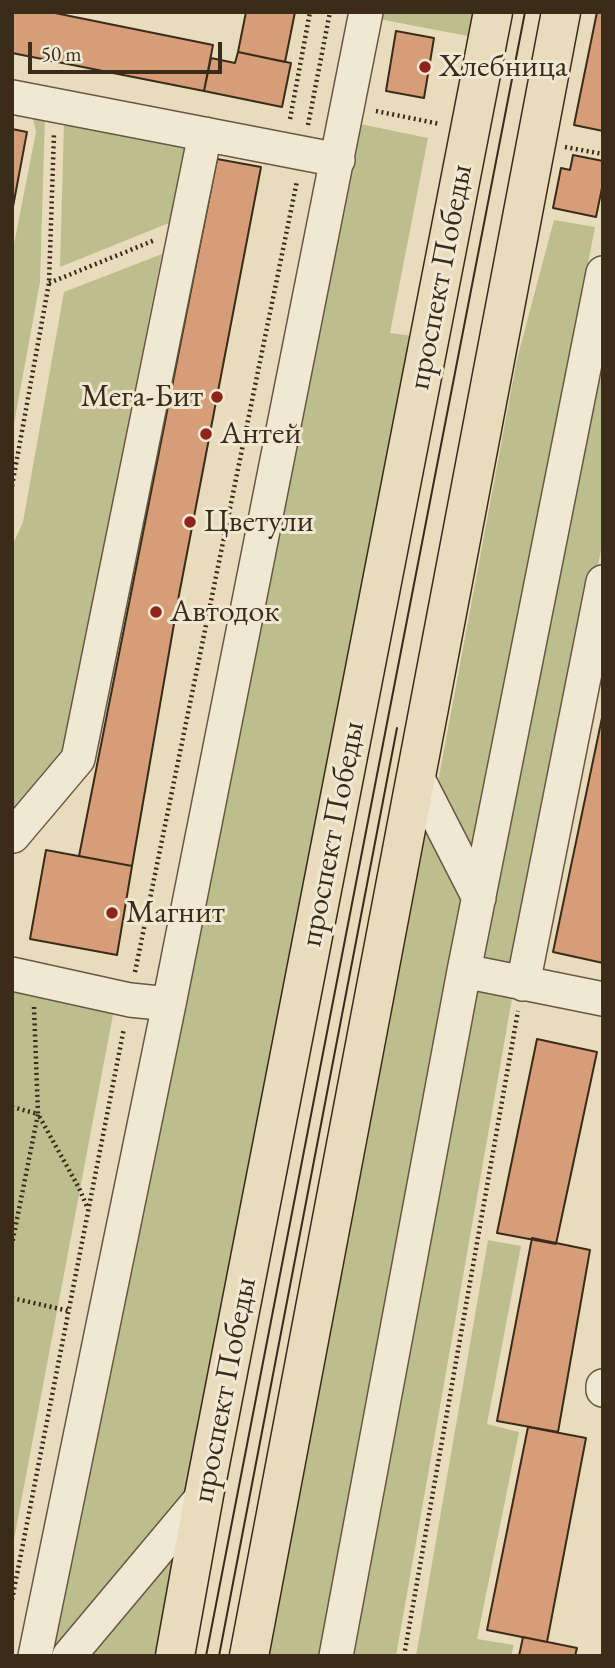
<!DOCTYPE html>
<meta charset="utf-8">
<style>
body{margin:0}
#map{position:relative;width:615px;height:1668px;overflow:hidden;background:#e9dcbd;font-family:"EB Garamond",serif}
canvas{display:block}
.frame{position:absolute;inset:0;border:14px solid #3b2c19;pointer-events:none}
.scale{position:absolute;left:28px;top:42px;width:194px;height:32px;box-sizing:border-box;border:4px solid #3b2c19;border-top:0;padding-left:9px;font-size:21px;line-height:24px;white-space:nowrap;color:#3b2c19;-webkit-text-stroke:5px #f1e8d4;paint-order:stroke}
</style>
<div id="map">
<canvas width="615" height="1668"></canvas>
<div class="frame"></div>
<div class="scale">50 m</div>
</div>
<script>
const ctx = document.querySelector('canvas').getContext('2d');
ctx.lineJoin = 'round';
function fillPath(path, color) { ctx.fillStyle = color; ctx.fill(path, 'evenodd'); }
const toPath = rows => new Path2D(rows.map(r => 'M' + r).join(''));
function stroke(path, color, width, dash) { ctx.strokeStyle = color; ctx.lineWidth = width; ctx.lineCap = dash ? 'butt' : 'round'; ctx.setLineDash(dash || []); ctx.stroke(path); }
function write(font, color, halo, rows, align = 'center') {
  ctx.font = font + ' "EB Garamond",serif'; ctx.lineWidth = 6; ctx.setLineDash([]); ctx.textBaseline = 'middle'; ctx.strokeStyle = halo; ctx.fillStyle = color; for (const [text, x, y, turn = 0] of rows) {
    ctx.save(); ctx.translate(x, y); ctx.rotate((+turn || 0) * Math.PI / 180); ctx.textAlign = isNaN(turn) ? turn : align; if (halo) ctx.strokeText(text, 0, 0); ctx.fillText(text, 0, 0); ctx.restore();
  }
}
fillPath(toPath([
 [375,12,482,12,478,38,374,18],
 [32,114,45,116,40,282,12,435,12,254,36,132],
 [64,121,188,144,174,221,60,267],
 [355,123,428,138,390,333,413,336,193,1493,58,1656,46,1656],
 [554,220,595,227,474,860,437,787,517,359],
 [162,254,63,751,12,812,12,546,23,522,64,292],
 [603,319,603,540,516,973,476,964],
 [428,823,467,899,325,1656,269,1656],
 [471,985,513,993,396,1656,345,1656],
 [12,992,114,1009,12,1550],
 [488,1240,521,1246,487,1424,519,1432,477,1639,514,1645,511,1656,416,1656],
 [188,1531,164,1656,82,1656]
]), '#bcbf8d');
const building = toPath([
 [12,12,50,12,213,45,204,91,12,53,12,12],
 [246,12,295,12,285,62,238,52,246,12],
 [597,12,603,12,603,131,574,125,597,12],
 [396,31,434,38,424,98,386,91,396,31],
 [238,52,291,63,282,107,204,91,211,58,235,63,238,52],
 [12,129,27,132,12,212,12,129],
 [573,155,603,161,603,183,596,217,553,208,561,168,570,170,573,155],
 [217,159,261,167,179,595,132,866,79,856,217,159],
 [603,713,603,963,553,952,603,713],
 [46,850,132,866,117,955,30,939,46,850],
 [537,1039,597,1052,556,1244,497,1233,537,1039],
 [532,1238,590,1250,558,1432,497,1421,532,1238],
 [528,1427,586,1438,547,1642,487,1630,528,1427],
 [523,1637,577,1648,575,1656,519,1656,523,1637]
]);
fillPath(building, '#d69e78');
stroke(building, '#3b2c19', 2);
const minor = toPath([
 [12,97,338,160],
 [416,775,479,898],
 [13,836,78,759,205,134],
 [464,971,603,999],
 [12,974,130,1000,169,1004],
 [523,984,603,582],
 [603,1386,603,1390],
 [35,1656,169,1004,366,12],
 [69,1656,204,1495],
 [336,1656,464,971,603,273]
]);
const major = toPath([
 [175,1656,204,1495,493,12],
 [249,1656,561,12]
]);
stroke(minor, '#665842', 36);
stroke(major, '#3b2c19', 41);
stroke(toPath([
 [376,111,440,124],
 [290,119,310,12],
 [308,125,330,12],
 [565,147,603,154],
 [49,283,155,240],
 [12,486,49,283,54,133],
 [135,972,297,181],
 [34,1007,38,1114,79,1188,88,1209],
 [12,1107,38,1114,12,1244],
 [12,1298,69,1311],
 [12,1600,124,1028],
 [404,1656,518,1011]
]), '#3b2c19', 4.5, [2, 3.5]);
stroke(minor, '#f1e8d4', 33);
stroke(major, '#e9dcbd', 38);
stroke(toPath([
 [206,1656,525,12],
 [219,1656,397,728]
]), '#3b2c19', 2);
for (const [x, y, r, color] of [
 [425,67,7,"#8f2418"],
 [217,397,7,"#8f2418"],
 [206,434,7,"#8f2418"],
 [190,522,7,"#8f2418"],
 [156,612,7,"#8f2418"],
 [112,913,7,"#8f2418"]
]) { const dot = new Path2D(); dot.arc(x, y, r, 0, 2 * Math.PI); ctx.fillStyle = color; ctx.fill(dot); stroke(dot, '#f1e8d4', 2.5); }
write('32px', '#3b2c19', '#f1e8d4', [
 ["Хлебница",439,67],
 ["Мега-Бит",203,397,"right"],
 ["Антей",220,434],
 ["Цветули",204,522],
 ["Автодок",170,612],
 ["Магнит",126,913]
], 'left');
write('32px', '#3b2c19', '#f1e8d4', [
 ["проспект Победы",441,277,-79],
 ["проспект Победы",333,834,-79],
 ["проспект Победы",225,1390,-79]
]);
</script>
